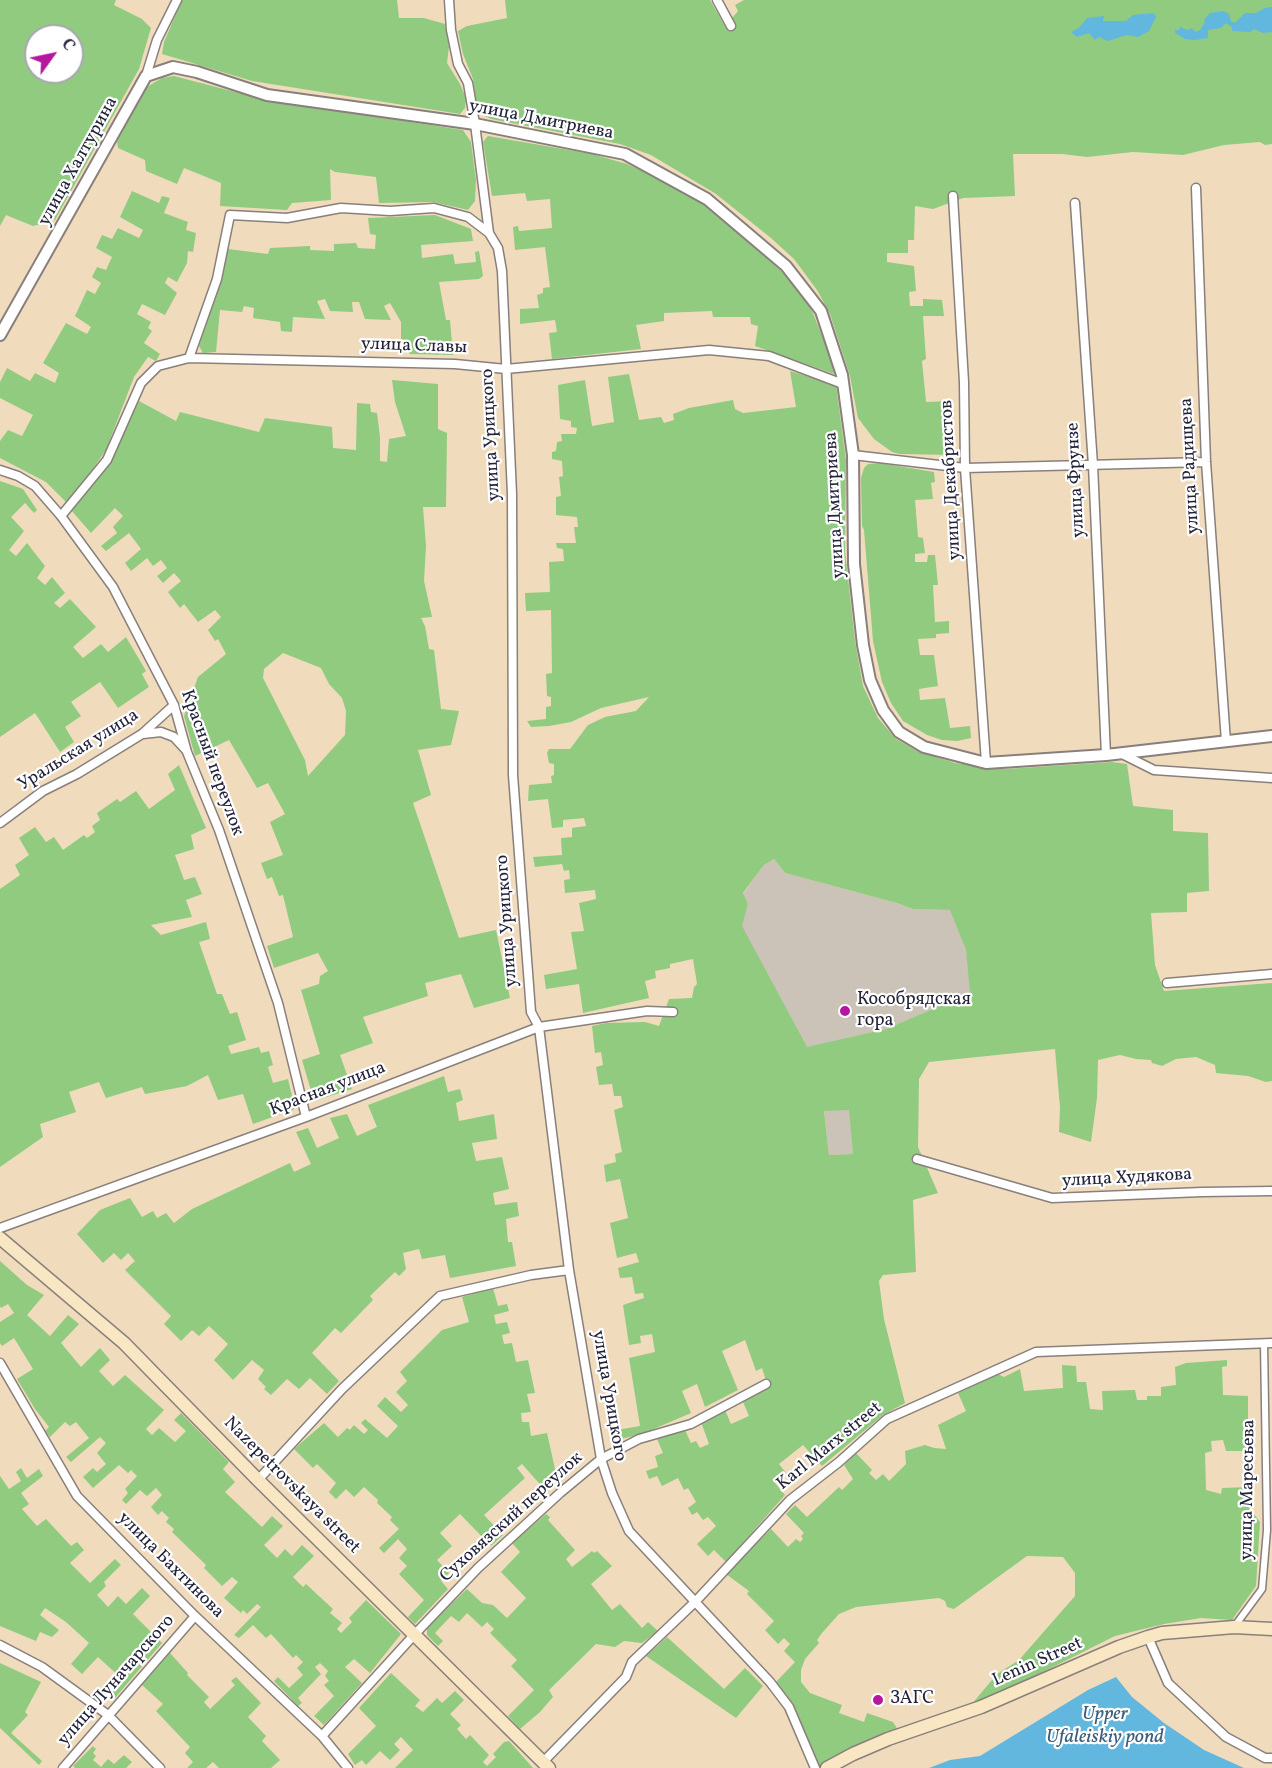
<!DOCTYPE html>
<meta charset="utf-8">
<style>
body{margin:0}
#map{position:relative;width:1272px;height:1768px;overflow:hidden;background:#f0dcbc;font-family:Vollkorn,serif}
canvas{display:block}
.north{position:absolute;left:24px;top:24px;width:60px;height:60px;box-sizing:border-box;background:#fff;border:2px solid #a7a7b1;border-radius:50%;rotate:57deg;font-size:16px;font-weight:700;line-height:24px;text-align:center;color:#22223b}
.north::after{content:'';display:block;margin:auto;width:21px;height:27px;background:#b5179e;clip-path:polygon(50% 0,100% 100%,50% 72%,0 100%)}
</style>
<div id="map">
<canvas width="1272" height="1768"></canvas>
<div class="north">С</div>
</div>
<script>
const ctx = document.querySelector('canvas').getContext('2d');
ctx.lineJoin = 'round';
function fillPath(path, color) { ctx.fillStyle = color; ctx.fill(path, 'evenodd'); }
const toPath = rows => new Path2D(rows.map(r => 'M' + r).join(''));
function stroke(path, color, width, dash) { ctx.strokeStyle = color; ctx.lineWidth = width; ctx.lineCap = dash ? 'butt' : 'round'; ctx.setLineDash(dash || []); ctx.stroke(path); }
function write(font, color, halo, rows, align = 'center') {
  ctx.font = font + ' Vollkorn,serif'; ctx.lineWidth = 4.5; ctx.setLineDash([]); ctx.textBaseline = 'middle'; ctx.strokeStyle = halo; ctx.fillStyle = color; for (const [text, x, y, turn = 0] of rows) {
    ctx.save(); ctx.translate(x, y); ctx.rotate((+turn || 0) * Math.PI / 180); ctx.textAlign = isNaN(turn) ? turn : align; if (halo) ctx.strokeText(text, 0, 0); ctx.fillText(text, 0, 0); ctx.restore();
  }
}
fillPath(toPath([
 [774,859,785,873,897,903,913,909,951,910,966,950,971,993,886,1029,806,1048,741,926,748,904,743,894,764,865],
 [850,1109,853,1154,829,1155,824,1110]
]), '#cbc3b8');
fillPath(toPath([
 [0,0,116,0,114,5,142,19,151,28,139,69,55,220,33,226,6,215,0,226],
 [36,36,72,36,72,72,36,72],
 [182,0,397,0,399,18,424,18,445,24,449,47,447,63,460,84,466,98,465,108,460,114,252,81,162,54,164,42],
 [505,0,710,0,725,26,738,11,735,5,744,0,1272,0,1272,144,1265,145,1260,142,1224,145,1183,155,1133,152,1087,157,1062,154,1013,154,1015,196,963,198,933,209,915,206,914,240,908,240,908,253,887,253,887,262,914,266,916,291,909,292,910,306,923,306,923,299,942,300,944,316,923,316,926,359,922,361,926,402,949,401,955,455,900,454,892,452,874,439,858,418,850,376,830,314,817,290,794,259,771,238,716,194,651,155,620,144,491,119,483,115,477,108,473,79,463,54,458,31,467,26,507,18],
 [174,76,262,99,463,130,471,142,476,180,475,201,468,210,433,202,379,203,376,177,335,172,330,169,331,200,292,203,287,210,220,206,221,183,184,168,177,184,146,171,145,160,118,148,117,142,145,88,162,78],
 [488,136,592,154,627,164,664,181,699,201,739,233,781,271,801,293,813,313,830,356,834,374,755,346,758,326,751,324,750,317,713,317,712,311,664,313,664,321,636,325,641,349,552,359,549,333,557,332,555,320,520,324,520,309,539,308,537,295,543,293,543,288,550,287,545,247,515,250,513,227,518,226,519,231,552,228,550,199,527,201,525,193,492,196,483,142],
 [132,191,159,203,162,196,170,198,164,213,188,222,186,230,196,233,193,252,188,251,187,263,177,282,168,277,165,283,177,293,165,315,142,304,137,314,151,322,148,328,152,331,144,343,160,354,156,361,148,357,134,377,106,450,90,473,66,502,46,482,0,458,0,441,8,430,22,436,33,415,0,398,0,382,7,368,30,381,35,373,55,383,59,373,43,363,66,323,87,334,91,327,75,316,87,290,95,294,101,283,92,277,97,267,106,270,112,257,96,248,102,235,112,239,118,228,139,238,143,230,120,217],
 [435,215,471,229,473,241,421,245,422,258,453,254,455,264,476,262,475,252,479,251,483,276,479,279,439,282,446,320,450,320,453,355,410,354,405,348,405,340,401,339,401,322,390,303,384,306,391,320,365,319,359,302,352,302,353,312,330,311,325,299,317,301,325,319,293,317,292,332,281,331,280,322,253,318,254,308,244,306,242,312,220,310,216,352,203,353,199,346,217,293,228,249,268,254,270,248,310,246,310,250,334,251,334,244,356,243,358,248,375,249,376,235,370,234,368,218],
 [790,371,836,385,846,460,845,551,855,641,863,686,878,718,896,739,917,751,955,763,1006,769,1112,762,1127,764,1133,806,1173,810,1173,831,1208,833,1209,891,1187,893,1187,912,1151,913,1155,965,1164,991,1272,983,1272,1081,1266,1082,1248,1076,1216,1073,1215,1065,1196,1057,1176,1059,1162,1066,1152,1063,1151,1060,1136,1059,1120,1055,1098,1060,1097,1098,1091,1142,1059,1132,1060,1108,1055,1049,929,1062,919,1079,918,1147,938,1193,913,1200,916,1272,883,1275,879,1281,884,1319,905,1403,883,1415,822,1466,803,1445,779,1464,786,1473,775,1483,785,1495,726,1562,714,1550,708,1556,697,1544,716,1526,708,1517,703,1520,697,1512,692,1515,688,1508,696,1502,688,1488,684,1490,678,1478,662,1486,657,1476,649,1479,646,1471,658,1467,655,1456,663,1453,657,1439,685,1430,691,1443,696,1441,700,1448,709,1444,701,1422,725,1410,731,1424,749,1416,743,1402,768,1387,762,1368,756,1371,745,1340,722,1351,738,1390,705,1407,697,1384,682,1391,691,1413,642,1434,612,1441,611,1431,640,1426,629,1358,655,1352,652,1334,640,1336,641,1343,629,1345,623,1305,644,1298,643,1293,635,1294,632,1277,620,1278,618,1268,639,1262,636,1253,617,1258,610,1223,628,1218,620,1179,606,1182,604,1165,616,1162,615,1154,622,1152,614,1110,623,1107,621,1096,614,1096,612,1084,599,1085,596,1067,603,1065,601,1052,595,1053,592,1026,606,1023,645,1022,659,1026,669,999,692,998,694,987,697,984,693,959,670,964,670,968,655,971,656,978,645,981,649,998,583,1013,579,984,546,989,544,975,577,969,571,932,584,931,579,903,596,899,595,890,565,893,564,880,570,879,569,870,564,871,562,864,535,867,533,857,562,855,561,838,572,837,572,828,586,826,584,818,563,820,563,827,552,828,548,799,528,801,529,785,552,783,551,776,554,775,554,764,549,763,547,753,549,749,570,749,588,725,605,717,636,711,649,697,601,708,571,722,549,726,531,727,527,721,546,719,546,707,551,706,551,697,547,696,546,674,552,673,551,610,526,611,525,593,550,592,549,562,564,561,563,549,557,548,556,543,576,543,574,527,578,527,577,517,556,515,556,497,561,496,559,477,563,476,562,461,552,459,552,452,556,451,557,442,562,441,561,434,576,434,577,428,571,427,571,421,560,419,558,385,585,380,592,426,614,422,608,377,629,374,639,420,661,417,664,423,674,420,673,414,689,408,733,400,735,409,743,413,796,407],
 [774,859,785,873,897,903,913,909,950,910,966,950,970,993,886,1029,807,1047,742,926,748,904,743,893,764,865],
 [849,1110,853,1154,829,1155,824,1111],
 [392,380,438,384,438,429,447,433,446,507,423,507,426,546,424,581,432,617,421,618,425,626,429,649,434,650,441,709,459,711,451,745,418,750,431,795,413,803,459,938,496,930,510,998,474,1008,461,974,425,983,428,996,363,1017,373,1043,340,1055,352,1089,314,1101,302,1060,320,1054,301,990,319,984,320,976,328,971,318,953,274,968,267,946,293,937,283,895,279,896,272,877,267,879,261,863,283,855,270,822,285,814,268,783,257,788,229,740,195,756,184,716,198,677,226,654,218,639,215,641,208,630,221,617,215,610,198,622,184,604,180,608,168,592,181,581,174,573,163,583,157,576,167,568,161,560,153,566,147,558,131,571,125,563,141,549,129,533,106,551,101,546,117,533,113,527,123,516,115,508,91,533,71,510,110,463,139,401,176,421,180,412,259,432,265,418,332,427,333,448,356,450,357,403,370,404,371,412,377,413,380,437,380,461,387,462,389,439,406,436,395,402],
 [283,653,321,668,329,684,342,698,346,711,345,735,308,776,305,760,263,678,264,669],
 [880,463,934,472,935,482,931,483,933,499,915,500,918,537,923,538,925,553,915,554,915,562,927,562,928,555,935,555,938,585,933,585,935,622,949,621,949,633,936,634,936,638,918,639,920,655,934,655,938,686,919,689,920,700,945,698,950,728,970,726,971,738,957,741,942,740,927,735,903,721,891,703,882,682,873,641,864,530,862,526,861,478,864,468,868,464],
 [0,481,23,489,37,510,34,513,25,503,11,517,24,531,9,550,16,556,27,543,45,566,37,578,45,585,52,577,65,593,54,603,60,608,70,599,96,627,73,647,83,658,101,644,108,652,126,637,146,671,142,674,149,687,118,708,100,682,71,702,81,716,65,727,74,742,60,752,35,713,0,737],
 [179,765,206,828,191,835,194,849,175,855,184,880,195,877,202,894,186,900,192,917,151,925,161,935,206,922,210,939,199,942,217,994,222,994,230,1014,237,1012,246,1040,228,1046,231,1054,259,1047,261,1053,269,1051,273,1065,268,1067,273,1083,288,1079,295,1109,253,1124,243,1094,218,1100,208,1075,187,1086,145,1094,142,1087,106,1098,99,1082,69,1092,76,1112,40,1124,43,1137,0,1167,0,889,20,875,15,865,29,855,19,838,35,827,46,842,54,837,63,850,84,835,87,838,95,832,92,826,100,820,97,813,117,799,120,802,136,791,149,809,175,790,168,774],
 [444,1076,448,1092,460,1089,463,1100,456,1103,459,1121,494,1114,497,1139,472,1143,476,1161,502,1157,509,1189,493,1193,495,1205,517,1202,519,1216,506,1219,508,1242,512,1242,516,1266,450,1278,445,1255,422,1259,419,1249,403,1253,406,1269,399,1276,395,1272,370,1296,373,1300,341,1333,335,1328,312,1353,339,1381,327,1394,310,1378,299,1389,287,1379,271,1395,264,1389,266,1387,258,1379,264,1370,252,1360,233,1380,214,1360,228,1344,209,1326,199,1336,192,1330,181,1341,164,1324,171,1316,125,1270,135,1261,128,1253,121,1260,114,1253,103,1263,77,1234,100,1210,130,1198,142,1217,153,1211,157,1218,166,1213,174,1223,192,1209,290,1163,294,1172,311,1164,296,1132,308,1128,317,1148,339,1138,330,1118,347,1114,357,1136,377,1127,368,1105],
 [0,1261,27,1285,44,1295,27,1315,50,1336,68,1315,79,1324,61,1343,81,1367,100,1348,110,1360,99,1371,113,1386,125,1375,164,1410,146,1429,152,1435,159,1428,175,1442,186,1431,174,1420,181,1413,229,1462,223,1469,235,1482,225,1492,262,1527,272,1516,283,1526,264,1545,277,1558,285,1549,292,1556,302,1545,314,1556,293,1577,303,1587,306,1584,333,1609,330,1613,342,1623,337,1629,341,1633,352,1622,349,1618,366,1600,401,1634,370,1673,354,1659,345,1667,362,1683,324,1725,314,1716,334,1696,324,1685,329,1681,325,1676,328,1671,320,1663,315,1667,321,1674,298,1698,302,1703,298,1706,274,1681,278,1677,289,1688,303,1675,297,1668,303,1662,296,1655,293,1658,271,1634,266,1638,253,1625,239,1638,234,1635,261,1607,257,1604,247,1614,243,1610,241,1613,224,1598,238,1582,232,1577,222,1586,204,1568,206,1565,172,1532,174,1529,166,1522,169,1518,162,1511,158,1515,151,1507,162,1495,156,1488,147,1496,140,1490,126,1504,122,1500,128,1493,125,1489,137,1476,131,1470,128,1473,119,1465,93,1488,83,1477,93,1468,97,1472,106,1464,97,1453,106,1443,100,1437,71,1462,66,1457,89,1438,76,1422,70,1426,65,1422,50,1437,45,1431,49,1427,35,1409,17,1379,33,1369,14,1338,2,1346,0,1343,0,1322,14,1313,8,1304,1,1308,0,1306],
 [493,1288,498,1306,507,1304,509,1311,494,1315,496,1324,507,1322,510,1333,502,1335,504,1344,512,1343,516,1362,528,1360,535,1393,527,1394,531,1412,521,1413,522,1422,529,1422,531,1436,547,1433,555,1469,578,1465,546,1491,522,1464,517,1468,525,1478,484,1515,503,1535,491,1546,460,1514,440,1533,452,1546,437,1560,449,1573,441,1581,448,1589,415,1624,408,1617,424,1600,399,1574,407,1566,399,1558,407,1549,398,1539,384,1553,379,1548,399,1529,390,1520,392,1517,377,1503,378,1500,364,1487,354,1497,346,1489,336,1499,329,1492,336,1483,317,1464,313,1468,294,1449,324,1423,338,1437,347,1428,350,1430,354,1425,364,1434,368,1430,361,1423,365,1419,387,1438,398,1426,377,1406,385,1397,401,1412,408,1405,396,1392,407,1381,400,1372,442,1330,469,1322,462,1297],
 [1227,1360,1227,1366,1222,1367,1223,1395,1248,1396,1248,1451,1226,1451,1223,1440,1211,1441,1212,1451,1205,1453,1206,1490,1221,1494,1222,1488,1249,1487,1249,1490,1246,1491,1247,1505,1260,1522,1256,1586,1232,1620,1201,1618,1164,1624,1115,1636,1019,1684,971,1705,997,1674,1019,1660,1075,1596,1075,1573,1063,1557,1027,1556,954,1609,947,1607,945,1601,939,1598,856,1607,839,1614,822,1633,817,1640,819,1643,805,1659,801,1670,801,1682,810,1693,842,1705,839,1713,864,1722,867,1713,893,1722,898,1730,855,1746,833,1757,819,1767,793,1705,776,1682,795,1662,784,1651,790,1644,784,1638,778,1644,765,1630,774,1621,747,1594,749,1591,726,1574,771,1529,788,1547,796,1539,800,1542,803,1539,801,1536,804,1533,786,1514,795,1505,807,1517,839,1487,842,1490,853,1479,844,1465,856,1453,872,1470,869,1473,876,1480,883,1474,889,1481,906,1464,905,1451,925,1445,934,1448,946,1449,938,1425,966,1411,958,1393,998,1374,1004,1377,1020,1369,1024,1391,1063,1388,1062,1365,1076,1366,1077,1382,1086,1382,1090,1409,1103,1410,1102,1391,1135,1390,1137,1400,1147,1400,1147,1396,1161,1396,1161,1387,1176,1385,1175,1367,1186,1363],
 [21,1468,27,1478,39,1469,43,1476,21,1493,29,1504,22,1509,37,1526,46,1519,71,1546,77,1542,84,1550,70,1563,90,1583,115,1559,121,1565,104,1582,106,1586,97,1595,108,1607,118,1596,126,1604,142,1588,150,1596,133,1614,162,1643,114,1699,108,1694,122,1679,98,1657,82,1674,71,1664,89,1643,66,1622,45,1608,40,1615,59,1630,52,1637,40,1632,36,1641,0,1626,0,1476,9,1489,21,1481,16,1472],
 [546,1514,550,1517,548,1520,575,1550,566,1559,572,1567,592,1551,594,1553,597,1551,612,1566,591,1584,612,1610,620,1604,642,1628,648,1622,658,1631,642,1643,624,1641,615,1647,596,1644,549,1690,553,1697,540,1712,520,1729,508,1716,534,1690,511,1666,517,1660,490,1633,494,1629,487,1622,482,1627,467,1613,459,1622,451,1616,435,1633,443,1641,438,1646,427,1635,427,1627,467,1589,482,1603,493,1605,507,1618,526,1598,501,1572,520,1552,512,1543],
 [667,1637,724,1689,745,1668,763,1686,736,1718,646,1656],
 [170,1653,188,1673,187,1675,209,1697,204,1702,210,1709,235,1685,231,1681,236,1677,261,1703,248,1717,266,1736,262,1741,280,1760,271,1768,219,1768,213,1762,206,1768,187,1768,193,1762,185,1753,190,1747,156,1711,163,1704,142,1685],
 [0,1663,41,1682,25,1712,28,1715,11,1733,42,1761,39,1765,0,1728],
 [391,1673,420,1700,415,1706,423,1712,437,1698,442,1703,455,1691,464,1700,450,1714,461,1725,457,1729,466,1739,470,1735,489,1755,483,1762,487,1766,496,1757,493,1754,504,1742,509,1741,533,1768,395,1768,413,1750,401,1737,394,1744,400,1750,390,1760,380,1751,366,1765,362,1760,355,1765,348,1754,376,1726,359,1708],
 [93,1746,96,1749,93,1753,96,1756,93,1760,101,1767,108,1759,114,1764,124,1755,132,1762,126,1768,75,1768,73,1766]
]), '#90cb80');
fillPath(toPath([
 [1272,7,1272,32,1263,33,1254,29,1250,32,1232,31,1232,27,1226,23,1221,28,1208,30,1208,38,1194,40,1185,39,1175,33,1175,29,1178,31,1180,27,1187,30,1192,28,1195,32,1200,30,1205,22,1204,20,1210,13,1223,11,1229,14,1231,21,1235,23,1245,13,1256,13,1265,8],
 [1154,13,1156,17,1149,31,1138,37,1127,35,1108,41,1099,37,1095,40,1089,33,1077,37,1071,32,1079,28,1087,18,1104,16,1103,21,1126,21,1133,15],
 [1116,1677,1132,1697,1164,1723,1204,1750,1244,1768,929,1768,950,1760,980,1756,1088,1690]
]), '#61b7de');
const pedestrian = toPath([
 [1234,1627,1262,1589,1267,1530,1264,1343]
]);
const minor = toPath([
 [449,0,451,30,458,64,468,83,475,124,489,233,498,248,502,271,512,494,513,775,531,1012,539,1027,569,1270,601,1459,612,1493,629,1531,770,1682,789,1707,815,1768],
 [717,0,731,26],
 [146,76,157,40,177,0],
 [1196,188,1206,462,1226,742],
 [953,196,964,382,965,468,986,763],
 [1075,203,1093,465,1106,755],
 [189,358,217,279,230,215,287,218,341,208,390,211,434,208,468,217,489,233],
 [853,455,965,468,1206,462],
 [0,470,18,476,35,486,61,516,113,587,174,705,187,752,219,830,278,1003,306,1117],
 [61,516,107,460,141,383,158,366,189,358,455,364,506,369,709,350,769,356,843,384],
 [143,734,161,732,174,737,186,750],
 [1122,754,1154,770,1272,778],
 [0,823,43,791,77,774,142,734,174,705],
 [1167,983,1272,974],
 [917,1159,1052,1198,1202,1192,1272,1191],
 [0,1228,306,1117,539,1027,647,1011,673,1012],
 [0,1363,77,1496,195,1616,322,1736,348,1768],
 [258,1480,342,1389,440,1296,531,1275,569,1270],
 [1148,1637,1168,1683,1226,1737,1265,1758,1272,1758],
 [0,1645,42,1667,108,1715,160,1768],
 [322,1736,414,1635,478,1568,560,1493,601,1459,639,1439,691,1424,766,1384],
 [543,1762,626,1677,632,1662,695,1602,790,1500,839,1462,887,1419,1036,1352,1272,1343],
 [63,1768,195,1616]
]);
const tertiary = toPath([
 [0,335,146,76,173,67,197,72,267,95,475,124,625,154,707,199,786,266,821,311,842,375,853,455,854,564,863,645,870,680,883,710,899,732,924,747,986,763,1106,755,1272,736]
]);
const secondary = toPath([
 [0,1238,124,1343,258,1480,549,1768],
 [827,1768,853,1754,888,1739,981,1707,1119,1647,1148,1637,1162,1633,1234,1627,1272,1629]
]);
stroke(pedestrian, '#897f7c', 9);
stroke(minor, '#897f7c', 11);
stroke(tertiary, '#897f7c', 14);
stroke(secondary, '#897f7c', 15);
stroke(pedestrian, '#fff', 6);
stroke(minor, '#fff', 8);
stroke(tertiary, '#fff', 10);
stroke(secondary, '#f9e7c3', 12);
for (const [x, y, r, color] of [
 [845,1011,6,"#b5179e"],
 [878,1700,6,"#b5179e"]
]) { const dot = new Path2D(); dot.arc(x, y, r, 0, 2 * Math.PI); ctx.fillStyle = color; ctx.fill(dot); stroke(dot, '#fff', 2); }
write('18px', '#22223b', '#fff', [
 ["улица Дмитриева",541,121,11],
 ["улица Халтурина",79,162,-61],
 ["улица Славы",414,347,2],
 ["улица Урицкого",492,435,-93],
 ["улица Радищева",1191,466,-93],
 ["улица Декабристов",952,480,-93],
 ["улица Фрунзе",1077,480,-93],
 ["улица Дмитриева",836,505,-93],
 ["Уральская улица",79,751,-32],
 ["Красный переулок",211,763,70],
 ["улица Урицкого",508,921,-94],
 ["Красная улица",328,1090,-21],
 ["улица Худякова",1127,1179,-3],
 ["улица Урицкого",608,1396,80],
 ["Karl Marx street",830,1447,-39],
 ["Nazepetrovskaya street",291,1486,45],
 ["улица Маресьева",1249,1490,-89],
 ["Суховязский переулок",512,1518,-42],
 ["улица Бахтинова",170,1566,45],
 ["Lenin Street",1038,1663,-24],
 ["улица Луначарского",117,1681,-49]
]);
write('18px', '#22223b', '#fff', [
 ["Кособрядская",857,1001],
 ["гора",857,1022],
 ["ЗАГС",890,1700]
], 'left');
write('italic 20px', '#3b5e7c', '#fff', [
 ["Upper",1105,1715],
 ["Ufaleiskiy pond",1105,1738]
]);
</script>
